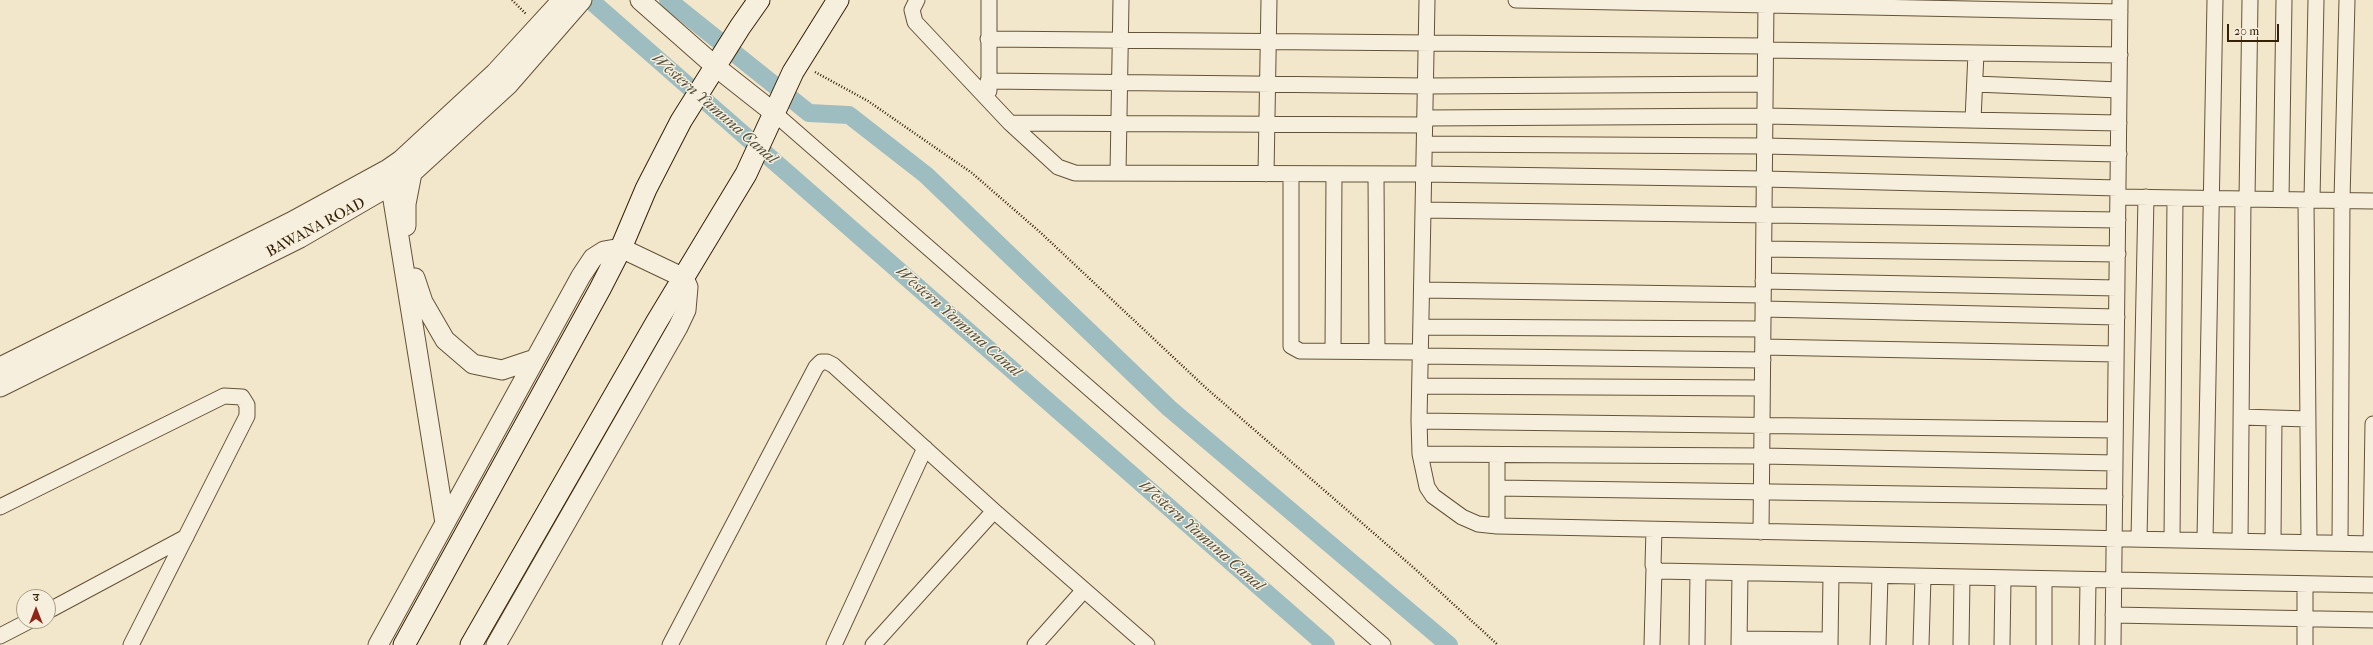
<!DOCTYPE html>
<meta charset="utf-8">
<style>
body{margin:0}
#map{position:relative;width:2373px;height:645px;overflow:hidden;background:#f2e6cb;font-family:"IM FELL French Canon","Noto Serif Devanagari",serif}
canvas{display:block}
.north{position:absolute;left:16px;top:589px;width:40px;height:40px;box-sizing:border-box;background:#f7efdd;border:1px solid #a99d87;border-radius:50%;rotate:0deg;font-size:11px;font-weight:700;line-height:16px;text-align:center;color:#352206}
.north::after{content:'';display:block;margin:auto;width:14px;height:18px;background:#8f2418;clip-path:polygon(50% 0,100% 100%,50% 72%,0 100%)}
.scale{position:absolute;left:2227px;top:24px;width:52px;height:18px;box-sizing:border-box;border:2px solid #352206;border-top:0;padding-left:5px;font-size:12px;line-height:14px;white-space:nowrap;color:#352206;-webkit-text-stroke:3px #f7efdd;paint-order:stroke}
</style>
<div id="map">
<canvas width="2373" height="645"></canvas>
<div class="north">उ</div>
<div class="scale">20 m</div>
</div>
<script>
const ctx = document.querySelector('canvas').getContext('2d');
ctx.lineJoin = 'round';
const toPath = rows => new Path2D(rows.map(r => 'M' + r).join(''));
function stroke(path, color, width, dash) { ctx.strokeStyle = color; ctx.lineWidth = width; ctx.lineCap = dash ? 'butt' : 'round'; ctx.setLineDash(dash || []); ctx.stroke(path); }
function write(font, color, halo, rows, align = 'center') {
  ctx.font = font + ' "IM FELL French Canon",serif'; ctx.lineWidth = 3; ctx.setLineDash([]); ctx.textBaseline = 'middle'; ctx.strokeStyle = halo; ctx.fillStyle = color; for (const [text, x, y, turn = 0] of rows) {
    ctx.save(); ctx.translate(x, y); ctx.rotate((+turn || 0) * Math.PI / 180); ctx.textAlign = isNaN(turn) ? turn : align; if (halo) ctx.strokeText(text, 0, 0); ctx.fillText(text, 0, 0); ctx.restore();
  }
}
stroke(toPath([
 [590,0,1326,645],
 [668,0,809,113,849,115,926,175,1169,408,1449,645]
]), '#9ebdc0', 18);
const minor = toPath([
 [917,0,912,10,915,22,1010,123,1058,167,1075,173,1424,174,1764,179,2118,188],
 [1427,0,1419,421,1420,454,1427,487,1433,496,1462,517,1478,524,1497,526,2373,544],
 [1516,0,2120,12],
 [988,39,1765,46],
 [1765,50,2120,55],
 [988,81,1426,86,1765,84],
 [1975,84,2119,90],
 [989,91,989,0],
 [773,112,1383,645],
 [1425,118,1765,116,2119,123],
 [1973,120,1976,53],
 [1010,123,1425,125],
 [1425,144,1764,146,2119,154],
 [1118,173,1121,0],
 [1266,174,1269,0],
 [1291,174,1291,346,1300,351,1420,352],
 [1376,174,1377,351],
 [2118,197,2373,201],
 [2247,199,2250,0],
 [2281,199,2284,0],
 [2306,200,2309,542],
 [2312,200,2316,0],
 [1423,210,2118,220],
 [1764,249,2118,254],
 [1763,281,2117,288],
 [1422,290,1763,295],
 [1763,309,2117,317],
 [1421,327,1763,329],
 [1763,347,2116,354],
 [1333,351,1334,174],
 [1420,356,1763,360],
 [1420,386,1762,388],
 [2241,417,2308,419],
 [1419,421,2115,430],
 [1420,454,1762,456,2115,463],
 [1497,455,1497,526],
 [1497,488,2115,497],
 [0,507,224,396,242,397,247,405,247,416,131,645],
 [1654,530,1653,565,1658,571,2373,585],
 [1761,532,1766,0],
 [2139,539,2146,197],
 [2172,539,2175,198],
 [2205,540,2215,0],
 [2240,541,2243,199],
 [2273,541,2274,418],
 [2340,543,2342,200,2347,0],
 [2371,544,2373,424],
 [48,611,186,537],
 [2113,615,2373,620],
 [0,636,29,621],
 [1739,639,1830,640],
 [670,645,816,367,821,362,827,362,833,365,994,511,1147,645],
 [834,645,925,448],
 [873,645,994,511],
 [1035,645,1084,590],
 [1652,645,1654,568],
 [1697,645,1698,572],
 [1739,645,1740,573],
 [1830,645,1831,575],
 [1878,645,1880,576],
 [1921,645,1923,577],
 [1961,645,1962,578],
 [2002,645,2003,579],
 [2044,645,2044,580],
 [2087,645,2088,581],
 [2113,645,2120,0],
 [2305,645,2305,584]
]);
const tertiary = toPath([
 [640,0,716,67,773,112],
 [389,175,445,523],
 [406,226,406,204,412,173],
 [415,278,423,302,445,340,473,364,502,370,535,359],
 [0,367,291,222,388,169,401,160,495,73,562,0],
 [0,387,300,238,412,173,508,85,582,0],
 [378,645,581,276,593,258,604,251,621,248,684,278,688,287,686,310,678,327,496,645]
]);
const secondary = toPath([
 [404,645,600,289,621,248,646,189,681,121,740,27,759,0],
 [471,645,656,323,746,174,793,72,838,0]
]);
stroke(minor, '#645337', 17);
stroke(tertiary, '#645337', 21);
stroke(secondary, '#352206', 23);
stroke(toPath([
 [512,0,526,14],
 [815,72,868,101,972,173,1041,233,1206,388,1414,568,1498,645]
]), '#352206', 2.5, [1, 2]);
stroke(minor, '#f7efdd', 15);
stroke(tertiary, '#f7efdd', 19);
stroke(secondary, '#f7efdd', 21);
write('15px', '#352206', '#f7efdd', [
 ["BAWANA ROAD",316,228,-28]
]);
write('italic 16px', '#54503e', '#f7efdd', [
 ["Western Yamuna Canal",714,109,41],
 ["Western Yamuna Canal",958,322,41],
 ["Western Yamuna Canal",1201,536,41]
]);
</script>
